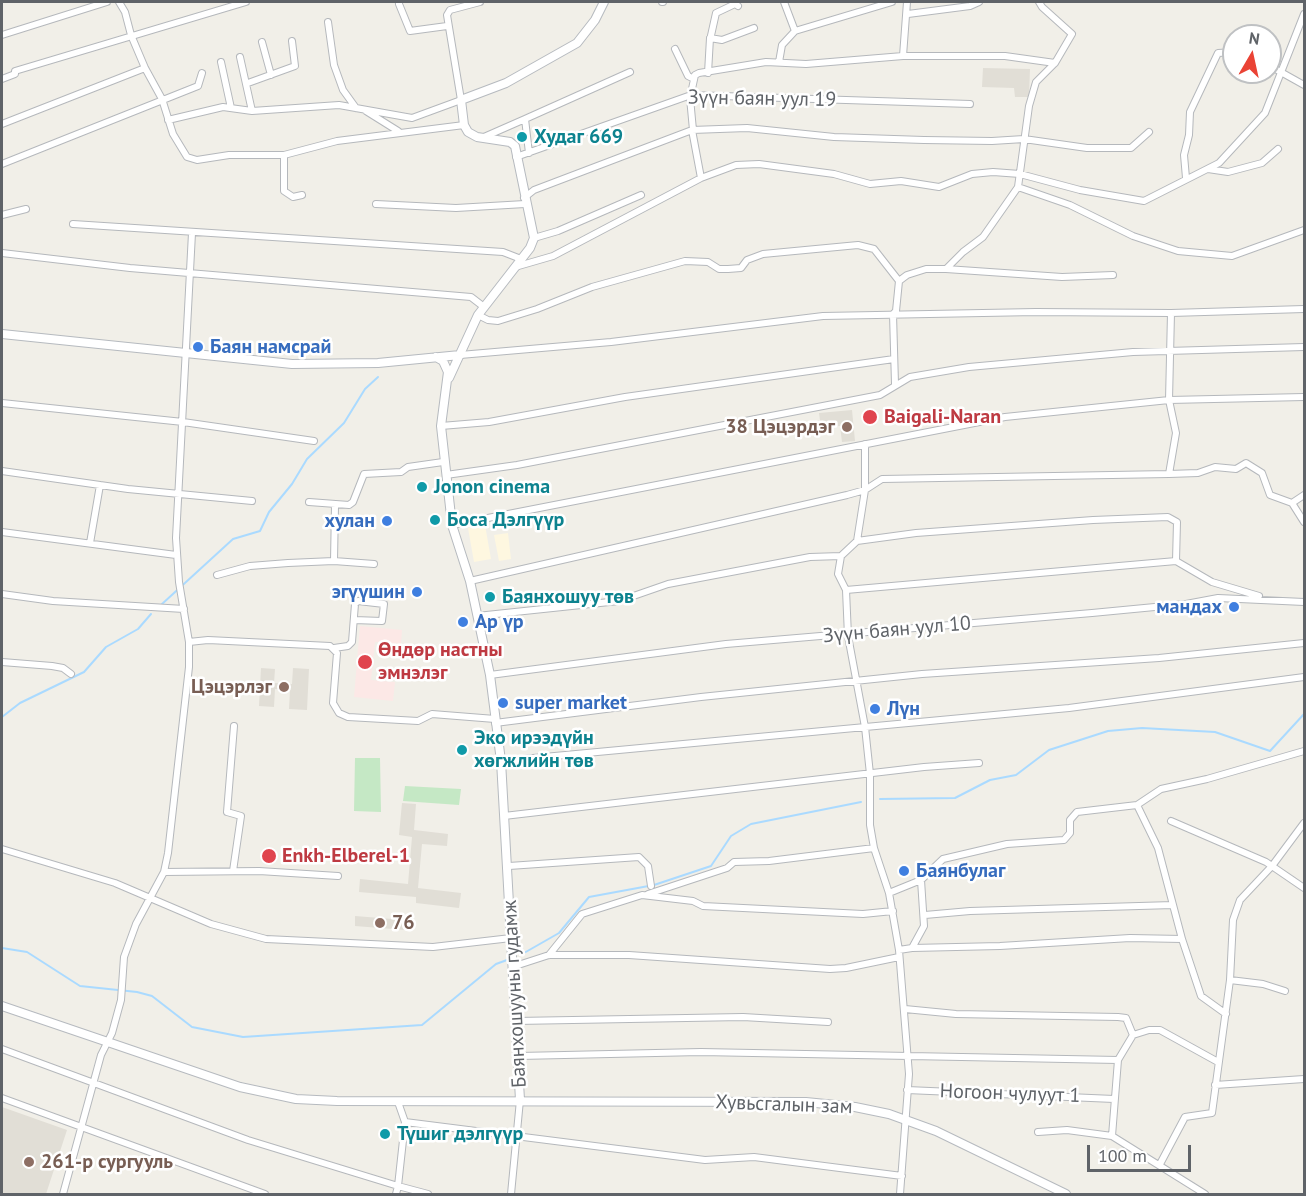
<!DOCTYPE html>
<meta charset="utf-8">
<style>
body{margin:0}
#map{position:relative;width:1306px;height:1196px;overflow:hidden;background:#f1efe8;font-family:"PT Sans",sans-serif}
canvas{display:block}
.frame{position:absolute;inset:0;border:3px solid #5f6368;pointer-events:none}
.north{position:absolute;left:1222px;top:24px;width:60px;height:60px;box-sizing:border-box;background:#fff;border:2px solid #bfc1c3;border-radius:50%;rotate:9deg;font-size:16px;font-weight:700;line-height:24px;text-align:center;color:#5f6368}
.north::after{content:'';display:block;margin:auto;width:21px;height:27px;background:#ea4335;clip-path:polygon(50% 0,100% 100%,50% 72%,0 100%)}
.scale{position:absolute;left:1087px;top:1145px;width:104px;height:27px;box-sizing:border-box;border:3px solid #5f6368;border-top:0;padding-left:8px;font-size:18px;line-height:21px;white-space:nowrap;color:#5f6368;-webkit-text-stroke:4px #fff;paint-order:stroke}
</style>
<div id="map">
<canvas width="1306" height="1196"></canvas>
<div class="frame"></div>
<div class="north">N</div>
<div class="scale">100 m</div>
</div>
<script>
const ctx = document.querySelector('canvas').getContext('2d');
ctx.lineJoin = 'round';
function fillPath(path, color) { ctx.fillStyle = color; ctx.fill(path, 'evenodd'); }
const toPath = rows => new Path2D(rows.map(r => 'M' + r).join(''));
function stroke(path, color, width, dash) { ctx.strokeStyle = color; ctx.lineWidth = width; ctx.lineCap = dash ? 'butt' : 'round'; ctx.setLineDash(dash || []); ctx.stroke(path); }
function write(font, color, halo, rows, align = 'center') {
  ctx.font = font + ' "PT Sans",sans-serif'; ctx.lineWidth = 5; ctx.setLineDash([]); ctx.textBaseline = 'middle'; ctx.strokeStyle = halo; ctx.fillStyle = color; for (const [text, x, y, turn = 0] of rows) {
    ctx.save(); ctx.translate(x, y); ctx.rotate((+turn || 0) * Math.PI / 180); ctx.textAlign = isNaN(turn) ? turn : align; if (halo) ctx.strokeText(text, 0, 0); ctx.fillText(text, 0, 0); ctx.restore();
  }
}
fillPath(toPath([
 [485,525,491,559,474,562,468,528],
 [508,533,511,559,499,561,494,535]
]), '#fef7e0');
fillPath(toPath([
 [983,68,1030,69,1029,97,1015,97,1014,88,982,87],
 [852,410,855,441,842,442,840,426,821,428,819,413],
 [261,668,275,669,274,683,292,684,293,668,309,669,307,710,289,709,290,690,275,689,274,707,259,706],
 [402,803,416,804,414,830,448,834,447,846,422,844,418,888,461,893,459,908,416,903,416,897,359,892,360,879,408,884,412,837,399,835],
 [355,916,405,920,405,930,355,926],
 [2,1107,67,1130,46,1194,2,1194]
]), '#e1ded6');
fillPath(toPath([
 [360,626,402,630,401,644,375,642,371,680,395,682,393,701,354,697]
]), '#fce8e6');
fillPath(toPath([
 [355,758,380,758,381,812,354,811],
 [405,786,461,789,459,805,403,801]
]), '#c5e8c5');
stroke(toPath([
 [162,604,233,539,260,531,269,512,292,484,307,459,344,423,365,389,378,377],
 [2,717,20,703,84,672,106,647,138,629,151,614],
 [880,799,955,798,990,780,1016,775,1049,750,1108,731,1142,728,1215,732,1270,751,1304,714],
 [2,948,27,952,80,986,137,992,152,996,192,1027,243,1037,422,1025,496,964,507,960],
 [524,953,559,933,589,897,654,885,711,866,731,836,751,824,861,802]
]), '#aadaff', 2);
const street = toPath([
 [119,2,125,12,131,35,145,68,162,99,173,134,187,157,197,160,229,155,284,155,337,141,464,125],
 [662,2,663,2],
 [399,4,410,31,447,26],
 [908,14,970,6,979,2],
 [328,22,334,65,343,90,356,108],
 [795,31,892,2],
 [2,35,107,2],
 [710,40,716,13,735,4,738,6],
 [262,42,271,75],
 [675,49,688,76,694,79],
 [903,56,907,2],
 [240,57,252,111],
 [221,62,231,108],
 [779,62,782,45,795,31,784,2],
 [1270,66,1304,85],
 [708,73,710,38,722,40,754,28],
 [2,79,15,74,15,71,246,2],
 [248,83,295,66,292,41],
 [366,111,398,131],
 [168,120,223,107,252,111,339,105,412,118,461,100,447,15,450,10,480,2],
 [2,124,145,68],
 [692,130,701,178],
 [693,130,690,98,695,75,699,73,766,62,806,64,903,56,1005,56,1055,63],
 [484,137,525,119],
 [529,153,525,119,630,72],
 [284,155,284,191,293,197,302,195],
 [516,157,691,95,970,104],
 [2,164,198,86,202,73],
 [1208,169,1228,172,1262,163,1278,149],
 [1186,178,1184,155,1189,135,1190,112,1218,53,1234,52],
 [1018,187,1070,205,1133,236,1178,251,1232,256,1304,230],
 [524,198,534,190,692,130,747,128,834,137,924,140,992,141,1024,139,1087,148,1131,148,1149,132],
 [376,204,456,208,525,204],
 [2,215,26,209],
 [73,224,503,252,521,259],
 [534,238,558,231,641,195],
 [2,253,130,268,471,297,484,307],
 [515,267,553,256,701,178,736,165,759,164,834,174,870,184,901,181,939,187,972,174,993,172,1020,174,1080,190,1144,201,1219,163,1265,113,1304,14],
 [946,269,1062,277,1113,275],
 [478,315,488,320,498,321,537,309,592,287,685,261,708,262,719,269,728,269,741,268,747,260,763,254,858,245,874,249,899,281],
 [460,355,611,342,823,316,1036,312,1171,313,1304,309],
 [895,384,893,314,896,311,899,281,907,275,926,269,946,269,963,252,983,237,1018,187,1029,106,1036,82,1055,63,1072,34,1042,7,1039,2],
 [2,403,183,422,314,441],
 [441,426,489,422,625,397,894,359],
 [865,444,865,490,857,541,841,556,838,574,846,590,848,636,865,727,870,774,870,825,874,848,889,893,899,950],
 [2,471,128,489,252,501],
 [1169,474,1176,433,1169,400,1171,313],
 [446,475,517,465,880,395,910,377,969,367,1133,352,1304,347],
 [309,502,349,505,353,502,364,474,401,472,408,467,443,462],
 [1292,503,1304,495],
 [452,525,1005,417,1169,400,1304,397],
 [2,532,176,555],
 [857,541,916,533,1093,520,1168,517,1177,522,1176,561,1212,582,1259,596],
 [90,543,100,485],
 [334,561,335,506],
 [217,575,250,566,288,563,334,561,374,564],
 [470,581,847,495,865,490,882,479,1169,474,1198,473,1215,467,1236,469,1246,463,1262,473,1270,495,1292,503,1304,522],
 [846,590,1176,561],
 [2,594,53,601,184,609],
 [477,616,619,601,668,584,810,557,841,556],
 [189,642,208,640,330,646,337,653,333,703,339,713,348,717,418,721,432,714,495,719],
 [334,648,348,646,352,642,355,604,358,601,384,604,382,621,354,620],
 [2,662,52,666,63,668,71,674],
 [490,675,726,644,1092,613,1186,604,1218,598,1304,602],
 [495,723,701,697,922,674,1159,658,1304,643],
 [501,761,1069,708,1304,677],
 [1137,805,1158,848,1182,939,1201,996,1226,1014],
 [504,816,924,767,979,763],
 [1171,821,1266,862,1304,888],
 [2,849,115,883,211,924,266,939,433,947,511,938],
 [509,866,639,857,648,866,651,886],
 [233,871,241,816,227,812,234,726],
 [164,872,259,871,338,876],
 [889,893,921,880,943,859,1007,844,1064,840,1070,833,1070,820,1077,812,1137,805,1161,789,1207,779,1304,751],
 [648,894,727,868,734,862,769,861,874,848],
 [925,915,970,911,1173,905],
 [912,948,1000,946,1130,938,1182,939],
 [549,955,582,914,642,895,693,901,703,906,863,914,893,911],
 [512,967,549,955,629,955,830,969,846,968,899,957],
 [1230,980,1263,984,1285,991],
 [905,1009,956,1014,1118,1017,1126,1018,1133,1035],
 [516,1021,743,1017,828,1022],
 [2,1049,248,1140,398,1186,396,1194],
 [519,1056,701,1052,1118,1060],
 [1215,1085,1304,1079],
 [907,1090,1114,1099],
 [2,1098,265,1194],
 [398,1102,405,1122,398,1186,428,1194],
 [405,1122,705,1160,754,1157,902,1176],
 [1038,1132,1067,1130,1112,1136,1205,1194],
 [1112,1136,1118,1060,1133,1035,1149,1030,1160,1030,1218,1062],
 [1160,1164,1185,1117,1212,1113,1230,980,1233,920,1240,900,1272,866,1304,823],
 [63,1194,101,1055,112,1033,121,1000,124,957,136,924,164,872,168,853,189,667,189,642,179,582,176,538,192,233],
 [511,1194,520,1100],
 [900,1194,909,1074,899,950,912,948,924,926,921,880]
]);
const secondary = toPath([
 [2,334,292,364,378,363,460,355],
 [436,357,443,361,448,372,441,426,452,525,470,581,490,675,501,761,520,1100],
 [449,378,478,315,530,248,534,238,515,146,510,142,477,137,468,132,464,125,461,100,506,83,577,43,595,20,604,2],
 [2,1006,240,1087,296,1099,337,1101,806,1102,855,1107,889,1114,936,1131,1066,1194]
]);
stroke(street, '#b5b8bc', 8);
stroke(secondary, '#b6babf', 10);
stroke(street, '#fff', 6);
stroke(secondary, '#fff', 8);
for (const [x, y, r, color] of [
 [522,137,6,"#0f9aa8"],
 [198,347,6,"#3f7fe0"],
 [870,417,8,"#e0444e"],
 [847,427,6,"#8d6e63"],
 [422,487,6,"#0f9aa8"],
 [435,520,6,"#0f9aa8"],
 [387,521,6,"#3f7fe0"],
 [417,592,6,"#3f7fe0"],
 [490,597,6,"#0f9aa8"],
 [1234,607,6,"#3f7fe0"],
 [463,622,6,"#3f7fe0"],
 [365,662,8,"#e0444e"],
 [284,687,6,"#8d6e63"],
 [503,703,6,"#3f7fe0"],
 [875,709,6,"#3f7fe0"],
 [462,750,6,"#0f9aa8"],
 [269,856,8,"#e0444e"],
 [904,871,6,"#3f7fe0"],
 [380,923,6,"#8d6e63"],
 [385,1134,6,"#0f9aa8"],
 [29,1162,6,"#8d6e63"]
]) { const dot = new Path2D(); dot.arc(x, y, r, 0, 2 * Math.PI); ctx.fillStyle = color; ctx.fill(dot); stroke(dot, '#fff', 2); }
write('20px', '#5f6368', '#fff', [
 ["Зүүн баян уул 19",762,99,1],
 ["Зүүн баян уул 10",897,630,-5],
 ["Баянхошууны гудамж",515,994,-93],
 ["Ногоон чулуут 1",1010,1094,2],
 ["Хувьсгалын зам",784,1105,2]
]);
write('bold 20px', '#0d838f', '#fff', [
 ["Худаг 669",534,137],
 ["Jonon cinema",434,487],
 ["Боса Дэлгүүр",447,520],
 ["Баянхошуу төв",502,597],
 ["Эко ирээдүйн",474,738],
 ["хөгжлийн төв",474,761],
 ["Түшиг дэлгүүр",397,1134]
], 'left');
write('bold 20px', '#366cbe', '#fff', [
 ["Баян намсрай",210,347],
 ["хулан",375,521,"right"],
 ["эгүүшин",405,592,"right"],
 ["мандах",1222,607,"right"],
 ["Ар үр",475,622],
 ["super market",515,703],
 ["Лүн",887,709],
 ["Баянбулаг",916,871]
], 'left');
write('bold 20px', '#be3a42', '#fff', [
 ["Baigali-Naran",884,417],
 ["Өндөр настны",378,650],
 ["эмнэлэг",378,673],
 ["Enkh-Elberel-1",282,856]
], 'left');
write('bold 20px', '#785e54', '#fff', [
 ["38 Цэцэрдэг",835,427],
 ["Цэцэрлэг",272,687],
 ["76",392,923,"left"],
 ["261-р сургууль",41,1162,"left"]
], 'right');
</script>
